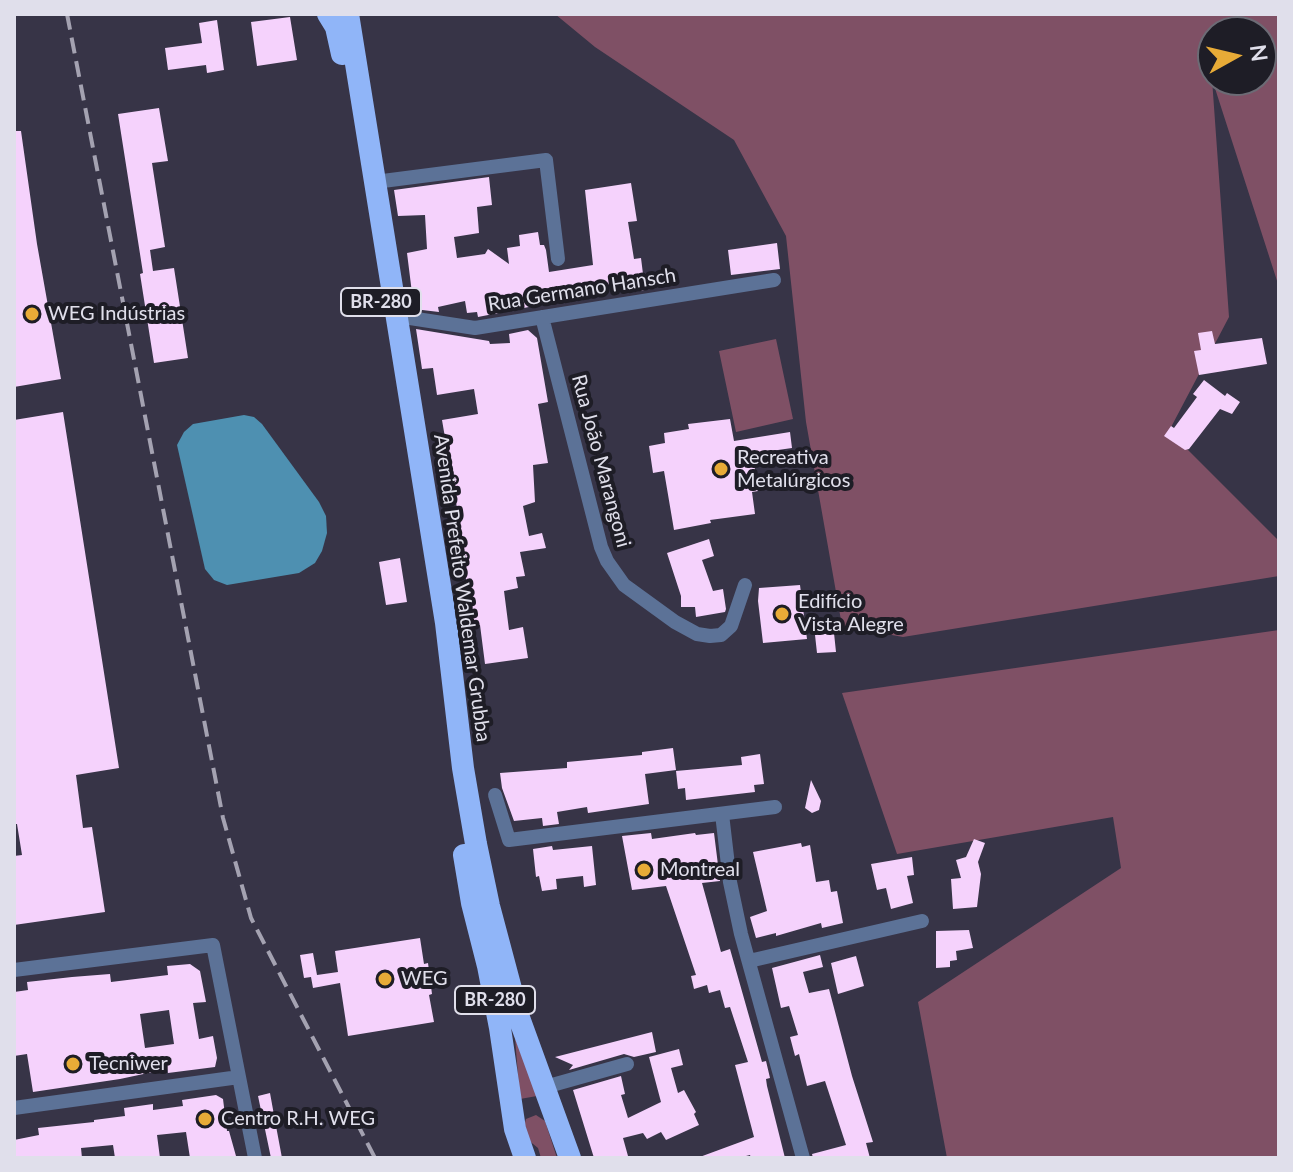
<!DOCTYPE html>
<meta charset="utf-8">
<style>
body{margin:0}
#map{position:relative;width:1293px;height:1172px;overflow:hidden;background:#373447;font-family:Lato,sans-serif}
canvas{display:block}
.frame{position:absolute;inset:0;border:16px solid #e0dfeb;pointer-events:none}
.north{position:absolute;left:1197px;top:16px;width:80px;height:80px;box-sizing:border-box;background:#1e1d26;border:2px solid #6c6b75;border-radius:50%;rotate:82deg;font-size:22px;font-weight:700;line-height:32px;text-align:center;color:#e0dfeb}
.north::after{content:'';display:block;margin:auto;width:28px;height:36px;background:#e8ab37;clip-path:polygon(50% 0,100% 100%,50% 72%,0 100%)}
</style>
<div id="map">
<canvas width="1293" height="1172"></canvas>
<div class="frame"></div>
<div class="north">N</div>
</div>
<script>
const ctx = document.querySelector('canvas').getContext('2d');
ctx.lineJoin = 'round';
function fillPath(path, color) { ctx.fillStyle = color; ctx.fill(path, 'evenodd'); }
const toPath = rows => new Path2D(rows.map(r => 'M' + r).join(''));
function stroke(path, color, width, dash) { ctx.strokeStyle = color; ctx.lineWidth = width; ctx.lineCap = dash ? 'butt' : 'round'; ctx.setLineDash(dash || []); ctx.stroke(path); }
function write(font, color, halo, rows, align = 'center') {
  ctx.font = font + ' Lato,sans-serif'; ctx.lineWidth = 8; ctx.setLineDash([]); ctx.textBaseline = 'middle'; ctx.strokeStyle = halo; ctx.fillStyle = color; for (const [text, x, y, turn = 0] of rows) {
    ctx.save(); ctx.translate(x, y); ctx.rotate((+turn || 0) * Math.PI / 180); ctx.textAlign = isNaN(turn) ? turn : align; if (halo) ctx.strokeText(text, 0, 0); ctx.fillText(text, 0, 0); ctx.restore();
  }
}
fillPath(toPath([
 [555,14,1279,14,1279,287,1212,79,1229,317,1169,431,1279,541,1279,576,903,637,842,626,806,422,786,236,734,140,595,47],
 [1213,32,1261,32,1261,80,1213,80],
 [776,339,793,419,736,432,719,351],
 [1279,630,1279,1158,947,1158,918,1002,1121,868,1113,817,897,854,842,693],
 [515,1038,537,1096,520,1099],
 [536,1115,545,1121,557,1158,541,1158,538,1148,527,1139,524,1126,526,1119]
]), '#7f5065');
fillPath(toPath([
 [244,415,254,417,262,424,319,502,326,516,327,533,322,551,315,563,299,573,227,585,214,580,205,569,177,445,184,432,193,424]
]), '#4e90b1');
fillPath(toPath([
 [290,17,297,60,257,66,251,22],
 [217,20,224,70,207,73,206,65,168,70,165,48,202,43,199,23],
 [159,108,168,161,152,163,165,247,150,250,153,271,174,268,188,358,154,363,140,274,143,273,118,114],
 [14,131,21,131,37,244,61,379,14,387],
 [489,177,492,205,477,207,479,233,454,237,457,258,485,254,488,249,509,264,507,248,520,246,519,235,538,232,540,245,544,245,546,250,549,272,593,265,585,190,631,183,637,221,628,222,634,259,641,258,643,274,653,272,656,288,633,292,631,281,576,290,577,295,539,301,539,305,478,317,477,312,467,313,465,301,438,307,439,312,414,309,407,253,427,249,425,215,398,216,394,190],
 [777,243,780,269,731,275,728,250],
 [416,329,489,341,490,344,510,343,509,334,528,330,537,338,548,402,538,404,548,463,533,465,535,502,523,506,529,536,542,533,546,548,520,552,525,576,516,577,518,588,504,591,509,630,523,627,528,658,485,664,480,625,468,627,463,598,469,597,463,562,466,561,442,420,478,414,474,389,437,395,433,368,422,369],
 [1212,331,1215,344,1262,338,1267,364,1199,375,1194,351,1201,350,1198,333],
 [1204,380,1225,396,1227,393,1240,402,1232,414,1220,409,1189,449,1185,450,1164,436,1171,426,1174,428,1197,397,1193,394],
 [63,412,119,768,76,775,83,828,92,827,105,912,14,925,14,856,22,855,17,824,14,824,14,420],
 [730,419,734,441,790,432,792,448,764,452,765,461,754,463,758,491,752,492,755,514,710,520,711,523,674,530,664,471,653,473,649,446,665,443,664,433,689,429,688,424],
 [709,539,714,556,702,560,713,591,723,589,726,609,725,612,696,617,695,607,681,607,681,596,667,553],
 [400,558,407,602,386,605,379,562],
 [800,585,807,639,763,643,758,601,759,588],
 [834,633,836,652,817,653,815,635],
 [673,748,676,770,645,774,649,804,588,813,587,807,557,812,559,824,543,826,542,818,514,821,502,788,500,773,567,768,567,762,642,755,642,752],
 [760,754,764,784,754,785,755,792,686,800,685,788,678,789,676,771,742,765,741,757],
 [811,780,821,801,819,810,812,813,805,808],
 [651,833,652,839,695,833,696,835,714,833,720,881,702,883,721,952,730,949,762,1062,766,1061,770,1078,766,1079,767,1086,785,1158,751,1158,750,1155,738,1158,697,1158,754,1137,735,1065,748,1062,730,1007,725,1008,720,990,709,993,707,985,694,989,691,976,696,975,666,886,632,890,622,836],
 [974,839,985,843,978,862,981,874,977,907,953,909,951,879,961,878,956,860,966,857],
 [801,843,802,847,810,845,816,882,829,880,831,892,837,891,843,923,822,928,821,923,776,936,776,933,756,938,750,917,767,911,753,852],
 [552,846,553,850,592,846,596,885,584,887,583,876,556,879,557,889,542,891,539,876,536,877,533,849],
 [912,857,914,875,907,876,913,903,891,909,886,888,877,890,871,864],
 [969,930,973,948,956,951,957,960,950,961,950,967,936,968,936,931],
 [420,938,424,964,428,963,432,994,429,995,434,1022,348,1036,340,983,313,988,311,977,304,978,300,955,313,953,317,975,338,972,335,951],
 [820,955,823,967,803,972,809,993,829,989,852,1076,873,1142,866,1143,870,1158,813,1158,812,1154,846,1145,825,1081,807,1086,799,1054,795,1056,790,1037,798,1035,789,1006,781,1008,772,968],
 [856,956,864,986,838,994,831,963],
 [190,964,200,971,206,1002,193,1003,199,1039,213,1036,217,1058,215,1067,168,1073,167,1069,120,1079,33,1092,27,1054,14,1056,14,992,28,990,27,982,72,977,110,974,111,982,168,975,167,966],
 [169,1010,174,1044,145,1048,140,1014],
 [652,1032,656,1052,634,1057,624,1054,569,1070,573,1065,555,1057],
 [679,1049,683,1065,671,1068,678,1093,684,1090,696,1112,694,1114,699,1125,666,1140,661,1132,647,1139,643,1133,623,1138,628,1156,594,1158,573,1090,621,1076,625,1094,621,1095,628,1118,661,1102,649,1057],
 [270,1093,276,1126,282,1158,271,1158,258,1096],
 [216,1095,223,1099,227,1131,229,1131,236,1156,232,1158,190,1158,186,1132,157,1135,160,1158,115,1158,113,1145,81,1148,82,1158,14,1158,14,1140,39,1135,38,1128,94,1122,94,1120,125,1116,124,1108,153,1104,153,1110,183,1106,182,1100]
]), '#f5d2fc');
stroke(toPath([
 [375,182,546,160,558,259],
 [397,316,475,328,774,280],
 [542,317,601,547,607,561,624,585,675,622,697,634,710,636,721,635,731,626,745,585],
 [495,795,509,840,775,807],
 [722,814,730,882,741,934,803,1158],
 [749,961,922,921],
 [14,970,213,945,255,1158],
 [545,1087,627,1064],
 [14,1108,239,1077]
]), '#5c7297', 14);
stroke(toPath([
 [328,14,336,27,342,54],
 [348,14,446,623,463,768,476,844,489,906,518,1015,570,1158],
 [464,855,472,903,488,966,500,1028,515,1129,525,1158]
]), '#90b5f8', 22);
stroke(toPath([
 [67,14,223,818,251,918,375,1158]
]), '#a4a2b1', 4, [16, 8]);
for (const [x, y, r, color] of [
 [32,314,8,"#e8ab37"],
 [721,469,8,"#e8ab37"],
 [782,614,8,"#e8ab37"],
 [644,870,8,"#e8ab37"],
 [385,979,8,"#e8ab37"],
 [73,1064,8,"#e8ab37"],
 [205,1119,8,"#e8ab37"]
]) { const dot = new Path2D(); dot.arc(x, y, r, 0, 2 * Math.PI); ctx.fillStyle = color; ctx.fill(dot); stroke(dot, '#1e1d26', 3); }
for (const [x, y, w] of [
 [381,302,80],
 [495,1000,80]
]) { const box = new Path2D(); box.roundRect(x - w / 2, y - 14, w, 28, 6); ctx.fillStyle = '#1e1d26'; ctx.fill(box); stroke(box, '#e0dfeb', 2); }
write('bold 18px', '#e0dfeb', null, [
 ["BR-280",381,302],
 ["BR-280",495,1000]
]);
write('20px', '#e0dfeb', '#1e1d26', [
 ["Rua Germano Hansch",582,290,-9],
 ["Rua João Marangoni",601,461,75],
 ["Avenida Prefeito Waldemar Grubba",462,588,82]
]);
write('20px', '#e0dfeb', '#1e1d26', [
 ["WEG Indústrias",48,314],
 ["Recreativa",737,458],
 ["Metalúrgicos",737,481],
 ["Edifício",798,602],
 ["Vista Alegre",798,625],
 ["Montreal",660,870],
 ["WEG",401,979],
 ["Tecniwer",89,1064],
 ["Centro R.H. WEG",221,1119]
], 'left');
</script>
